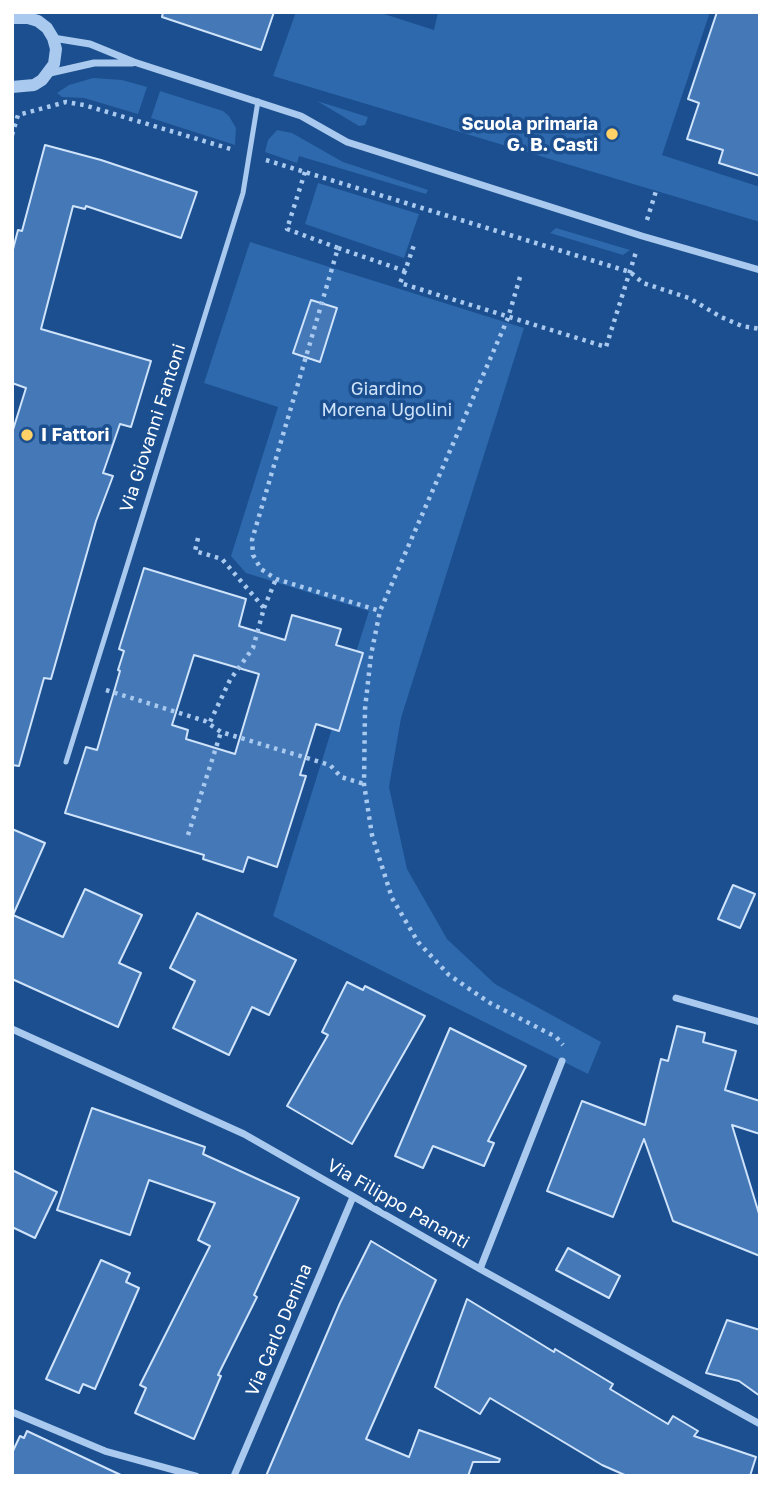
<!DOCTYPE html>
<style>
body{margin:0}
#map{position:relative;width:772px;height:1488px;overflow:hidden;background:#1b4f8f;font-family:"Golos Text",sans-serif}
canvas{display:block}
.frame{position:absolute;inset:0;border:14px solid #fff;pointer-events:none}
</style>
<div id="map">
<canvas width="772" height="1488"></canvas>
<div class="frame"></div>
</div>
<script>
const ctx = document.querySelector('canvas').getContext('2d');
ctx.lineJoin = 'round';
function fillPath(path, color) { ctx.fillStyle = color; ctx.fill(path, 'evenodd'); }
const toPath = rows => new Path2D(rows.map(r => 'M' + r).join(''));
function stroke(path, color, width, dash) { ctx.strokeStyle = color; ctx.lineWidth = width; ctx.lineCap = dash ? 'butt' : 'round'; ctx.setLineDash(dash || []); ctx.stroke(path); }
function write(font, color, halo, rows, align = 'center') {
  ctx.font = font + ' "Golos Text",sans-serif'; ctx.lineWidth = 7; ctx.setLineDash([]); ctx.textBaseline = 'middle'; ctx.strokeStyle = halo; ctx.fillStyle = color; for (const [text, x, y, turn = 0] of rows) {
    ctx.save(); ctx.translate(x, y); ctx.rotate((+turn || 0) * Math.PI / 180); ctx.textAlign = isNaN(turn) ? turn : align; if (halo) ctx.strokeText(text, 0, 0); ctx.fillText(text, 0, 0); ctx.restore();
  }
}
fillPath(toPath([
 [296,12,378,12,434,30,438,12,710,12,662,155,760,187,760,222,273,76],
 [93,78,122,80,147,87,138,114,84,98,62,97,57,93,69,85],
 [160,91,223,111,229,116,236,128,235,145,151,118],
 [317,101,368,117,365,125,359,126],
 [277,130,292,133,343,162,428,190,426,194,299,156,297,163,265,152,268,140],
 [318,183,419,214,404,258,305,224],
 [556,228,630,250,623,255,550,233],
 [250,242,524,328,401,718,389,787,407,869,447,939,495,984,601,1042,588,1074,273,916,369,611,246,573,231,556,278,407,204,383]
]), '#2e69ad');
const building = toPath([
 [163,12,274,12,261,50,162,17,163,12],
 [717,12,760,12,760,176,719,163,723,150,687,139,699,103,688,99,717,12],
 [45,145,101,160,197,192,181,238,86,206,85,209,73,206,41,329,151,361,131,427,120,424,103,473,113,476,96,521,51,679,44,678,19,766,12,765,12,433,26,388,12,383,12,253,18,230,22,231,45,145],
 [311,300,337,308,320,362,293,353,311,300],
 [144,568,246,599,239,626,285,640,292,615,341,629,336,645,363,653,339,731,316,724,300,775,306,776,277,867,248,857,243,872,203,859,204,855,65,813,86,747,97,750,120,671,118,670,124,651,119,649,144,568],
 [194,655,259,674,235,754,186,739,188,730,172,725,194,655],
 [12,829,45,843,13,915,63,937,85,889,142,915,119,963,141,973,118,1027,12,979,12,829],
 [733,885,755,894,740,928,718,919,733,885],
 [197,913,296,960,269,1015,252,1007,229,1055,173,1028,195,981,170,968,197,913],
 [347,982,363,990,365,986,425,1016,352,1144,287,1106,328,1035,322,1032,347,982],
 [677,1026,705,1033,703,1042,736,1051,725,1090,760,1101,760,1134,732,1125,760,1217,760,1256,673,1221,644,1139,613,1217,547,1191,582,1101,645,1125,661,1059,668,1061,677,1026],
 [450,1028,526,1066,488,1141,494,1143,484,1166,433,1146,423,1168,395,1156,450,1028],
 [92,1108,205,1147,203,1154,299,1198,254,1295,257,1297,218,1375,221,1376,194,1439,135,1413,146,1388,140,1385,210,1246,198,1240,215,1203,149,1180,130,1235,57,1210,92,1108],
 [12,1170,57,1192,35,1238,12,1227,12,1170],
 [371,1241,436,1280,366,1439,409,1457,419,1430,500,1459,499,1462,473,1462,468,1476,266,1476,340,1303,371,1241],
 [568,1248,620,1276,609,1298,556,1270,568,1248],
 [101,1260,130,1273,126,1282,139,1288,95,1389,83,1384,79,1393,46,1379,101,1260],
 [467,1299,554,1352,555,1349,613,1384,610,1389,668,1424,673,1416,698,1431,694,1436,756,1457,750,1476,627,1476,602,1465,490,1398,480,1414,435,1387,467,1299],
 [727,1320,760,1330,760,1396,739,1381,706,1373,727,1320],
 [27,1431,123,1476,12,1476,12,1453,20,1436,24,1438,27,1431]
]);
fillPath(building, '#4478b7');
stroke(building, '#cfe3fa', 2);
stroke(toPath([
 [12,135,18,115,66,102,84,105,234,150],
 [266,160,630,272,643,283,689,298,721,317,742,326,760,329],
 [305,172,287,229,338,248,252,540,253,555,261,569,276,579,380,611],
 [647,220,656,191],
 [338,248,405,271,414,245],
 [405,271,400,283,606,347,636,252],
 [520,277,508,318,380,611,371,655,365,709,364,784,372,835,392,898,418,942,449,975,490,1003,556,1037,563,1045],
 [198,538,195,551,222,559,264,608,253,648,230,680,209,724],
 [264,608,276,579],
 [106,690,205,721,221,732,330,765,341,777,364,784],
 [188,835,221,732]
]), '#a9c9ee', 4.5, [3.5, 5]);
stroke(toPath([
 [66,762,243,193,258,101]
]), '#a9c9ee', 5);
stroke(toPath([
 [53,38,90,44,134,62,301,116,347,142,642,236,760,270],
 [50,73,94,63,132,63],
 [676,998,760,1022],
 [12,1029,244,1134,480,1269,760,1424],
 [480,1269,562,1061],
 [12,1412,105,1451,196,1476],
 [234,1476,353,1197]
]), '#a9c9ee', 7);
stroke(toPath([
 [12,18,28,18,38,21,47,28,53,38,56,49,54,64,42,80,34,85,12,87]
]), '#a9c9ee', 12);
for (const [x, y, r, color] of [
 [612,134,7,"#ffd166"],
 [27,435,7,"#ffd166"]
]) { const dot = new Path2D(); dot.arc(x, y, r, 0, 2 * Math.PI); ctx.fillStyle = color; ctx.fill(dot); stroke(dot, '#1b4f8f', 2.5); }
write('bold 18px', '#fff', '#1b4f8f', [
 ["Scuola primaria",598,124],
 ["G. B. Casti",598,145],
 ["I Fattori",41,435,"left"]
], 'right');
write('18px', '#cfe3fa', '#1b4f8f', [
 ["Giardino",387,389],
 ["Morena Ugolini",387,410]
]);
write('18px', '#fff', '#1b4f8f', [
 ["Via Giovanni Fantoni",153,428,-72],
 ["Via Filippo Pananti",398,1204,30],
 ["Via Carlo Denina",279,1330,-67]
]);
</script>
